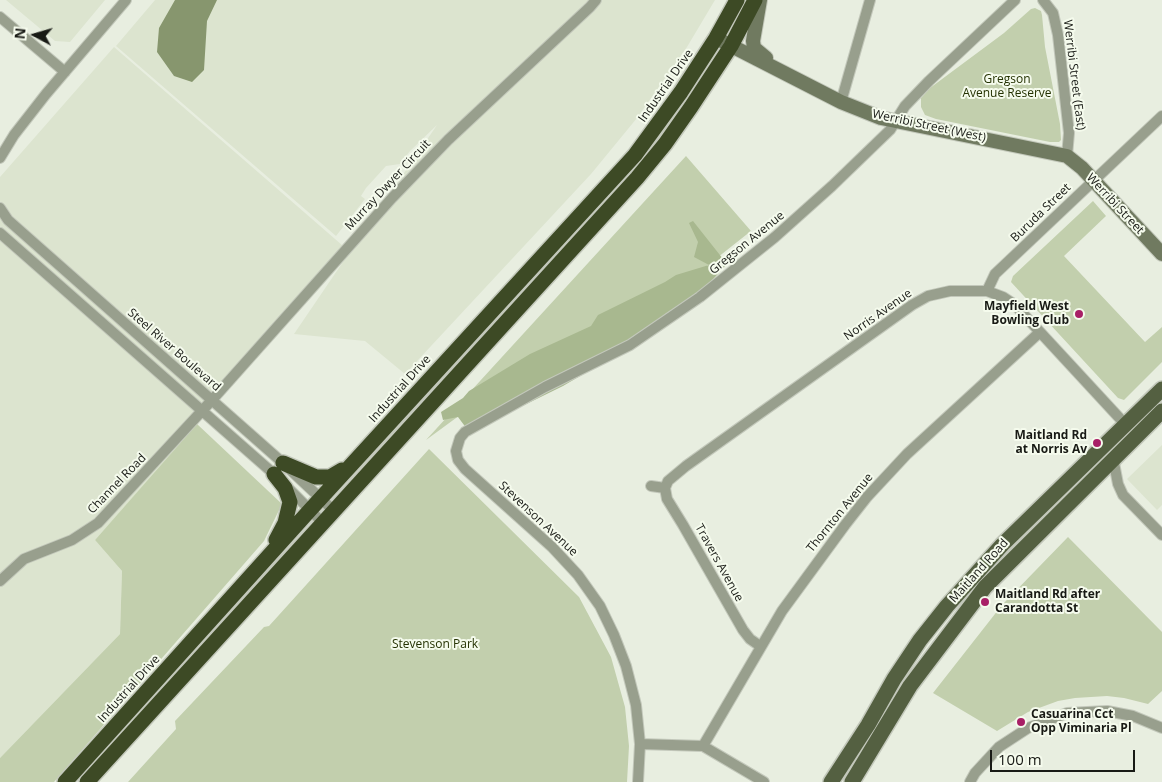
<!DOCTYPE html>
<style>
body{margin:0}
#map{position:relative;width:1162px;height:782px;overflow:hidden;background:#e8eee0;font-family:"Open Sans",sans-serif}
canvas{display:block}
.north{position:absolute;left:10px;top:10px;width:50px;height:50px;-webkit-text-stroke:4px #f5fbed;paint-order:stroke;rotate:276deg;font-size:14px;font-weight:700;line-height:20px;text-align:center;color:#181a15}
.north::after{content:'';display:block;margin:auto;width:18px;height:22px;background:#181a15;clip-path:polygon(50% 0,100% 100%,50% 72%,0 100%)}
.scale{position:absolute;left:990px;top:750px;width:145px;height:22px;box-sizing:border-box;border:2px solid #181a15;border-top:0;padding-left:6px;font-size:15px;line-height:18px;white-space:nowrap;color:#181a15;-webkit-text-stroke:4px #f5fbed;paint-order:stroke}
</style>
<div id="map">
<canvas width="1162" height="782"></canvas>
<div class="north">N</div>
<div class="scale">100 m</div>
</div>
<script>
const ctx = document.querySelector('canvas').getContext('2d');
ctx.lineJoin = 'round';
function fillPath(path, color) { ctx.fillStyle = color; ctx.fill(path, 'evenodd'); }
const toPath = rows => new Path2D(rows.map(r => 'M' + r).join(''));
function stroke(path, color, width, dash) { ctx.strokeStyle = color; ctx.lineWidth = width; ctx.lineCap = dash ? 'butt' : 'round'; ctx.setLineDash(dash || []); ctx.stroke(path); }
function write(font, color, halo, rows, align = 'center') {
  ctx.font = font + ' "Open Sans",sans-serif'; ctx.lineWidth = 4; ctx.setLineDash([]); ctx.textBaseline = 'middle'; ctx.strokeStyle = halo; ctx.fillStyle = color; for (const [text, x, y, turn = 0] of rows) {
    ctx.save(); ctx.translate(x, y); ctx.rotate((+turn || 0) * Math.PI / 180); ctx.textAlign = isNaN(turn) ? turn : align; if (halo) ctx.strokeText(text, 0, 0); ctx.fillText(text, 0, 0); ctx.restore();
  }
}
fillPath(toPath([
 [6,0,105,0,70,42,55,41],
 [155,0,715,0,687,47,637,118,591,174,405,374,365,341,294,334,347,256,95,540,122,571,120,634,0,758,0,177,114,47,350,252,437,125,410,151,400,164,386,166,366,188,361,196,365,199,336,236,116,46],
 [1162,445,1162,505,1157,510,1127,479]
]), '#dce4cf');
fillPath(toPath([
 [1035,8,1041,11,1042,15,1045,47,1060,124,1061,140,1059,142,1050,142,936,119,925,115,921,107,921,98,930,88,1004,33,1031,9],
 [686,156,751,231,703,269,471,407,426,440],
 [1093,201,1106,216,1064,256,1145,342,1162,327,1162,362,1124,400,1118,398,1011,282,1013,276],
 [197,424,282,504,264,541,54,782,0,782,0,758,120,634,122,571,95,540],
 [429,449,579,597,611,657,625,707,629,746,627,782,128,782,176,729,175,721,264,627,269,626],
 [1068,537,1162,632,1162,691,1148,704,1124,698,1107,696,1075,698,1058,701,1028,712,997,731,933,693,1002,605]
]), '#c2cfad');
fillPath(toPath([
 [693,221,727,264,696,298,667,325,563,386,496,419,467,429,458,417,443,420,441,412,463,398,469,391,530,354,591,326,598,315,665,282,676,275,709,265,694,257,698,242,689,223]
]), '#a8b88f');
fillPath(toPath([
 [175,0,217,0,207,21,204,70,192,82,174,76,157,52,159,28]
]), '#87966e');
const street = toPath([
 [1043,0,1053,13,1058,35,1069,133,1067,156],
 [0,17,65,72],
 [841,102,870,0],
 [0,158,14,135,46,94,126,0],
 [0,208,8,220,283,463,333,510],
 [0,233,274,474,322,522],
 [987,291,995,274,1162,116],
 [1113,458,1118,484,1123,495,1162,535],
 [651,486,665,488],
 [0,581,24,559,72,540,98,523,212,400,392,198,448,140,590,7,596,0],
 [760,646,750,639,743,630,683,525,667,499,665,488,668,481,686,466,912,305,928,296,950,291,987,291,1003,297,1015,305,1125,424],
 [640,744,703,746,764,782],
 [703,746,782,611,845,525,867,497,907,454,1040,332],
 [638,782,640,744,636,705,626,666,614,635,600,606,578,575,552,547,465,469,458,460,456,451,460,438,465,432,545,387,630,345,700,297,775,237,832,186,890,130,905,106,929,81,1015,0],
 [970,782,975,773,999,747,1028,728,1067,713,1107,711,1133,716,1162,728]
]);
const secondary = toPath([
 [760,0,753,41,754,48,766,58],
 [716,38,841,102,881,118,1067,156,1082,168,1162,254]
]);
const primary = toPath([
 [831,782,868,725,894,679,920,640,947,606,1002,545,1162,389],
 [852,782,910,686,985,587,1162,411]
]);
const highway = toPath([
 [283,463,316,477,330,477,342,470],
 [274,474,285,488,290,502,285,523,276,540],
 [65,782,310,510,635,155,681,92,716,38,737,0],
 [87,782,637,178,665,144,691,107,731,46,755,0]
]);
stroke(street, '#c3c8bb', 12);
stroke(secondary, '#c3c8bb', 16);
stroke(primary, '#c3c8bb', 18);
stroke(highway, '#c3c8bb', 18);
stroke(street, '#989f8d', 10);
stroke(secondary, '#707a60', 14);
stroke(primary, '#546041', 15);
stroke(highway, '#3d4a25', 15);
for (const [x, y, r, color] of [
 [1079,314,5,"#a81f66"],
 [1097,443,5,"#a81f66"],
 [985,602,5,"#a81f66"],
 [1021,722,5,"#a81f66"]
]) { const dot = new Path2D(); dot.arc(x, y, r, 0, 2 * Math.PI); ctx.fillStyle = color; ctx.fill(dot); stroke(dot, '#f5fbed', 2); }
write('12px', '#181a15', '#f5fbed', [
 ["Werribi Street (East)",1074,75,83],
 ["Industrial Drive",666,86,-55],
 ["Werribi Street (West)",929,126,12],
 ["Murray Dwyer Circuit",388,185,-47],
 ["Werribi Street",1115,204,47],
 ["Buruda Street",1041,213,-44],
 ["Gregson Avenue",747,243,-39],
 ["Norris Avenue",878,315,-35],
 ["Steel River Boulevard",174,350,41],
 ["Industrial Drive",400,389,-48],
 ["Channel Road",117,484,-46],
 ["Thornton Avenue",840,513,-51],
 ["Stevenson Avenue",538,519,43],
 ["Travers Avenue",719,563,61],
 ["Maitland Road",979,571,-48],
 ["Industrial Drive",129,689,-48]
]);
write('12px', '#243202', '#f5fbed', [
 ["Gregson",1007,80],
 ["Avenue Reserve",1007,94],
 ["Stevenson Park",435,645]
]);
write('bold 12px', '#181a15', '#f5fbed', [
 ["Mayfield West",1069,307],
 ["Bowling Club",1069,321],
 ["Maitland Rd",1087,436],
 ["at Norris Av",1087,450],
 ["Maitland Rd after",995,595,"left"],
 ["Carandotta St",995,609,"left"],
 ["Casuarina Cct",1031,715,"left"],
 ["Opp Viminaria Pl",1031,729,"left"]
], 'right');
</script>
